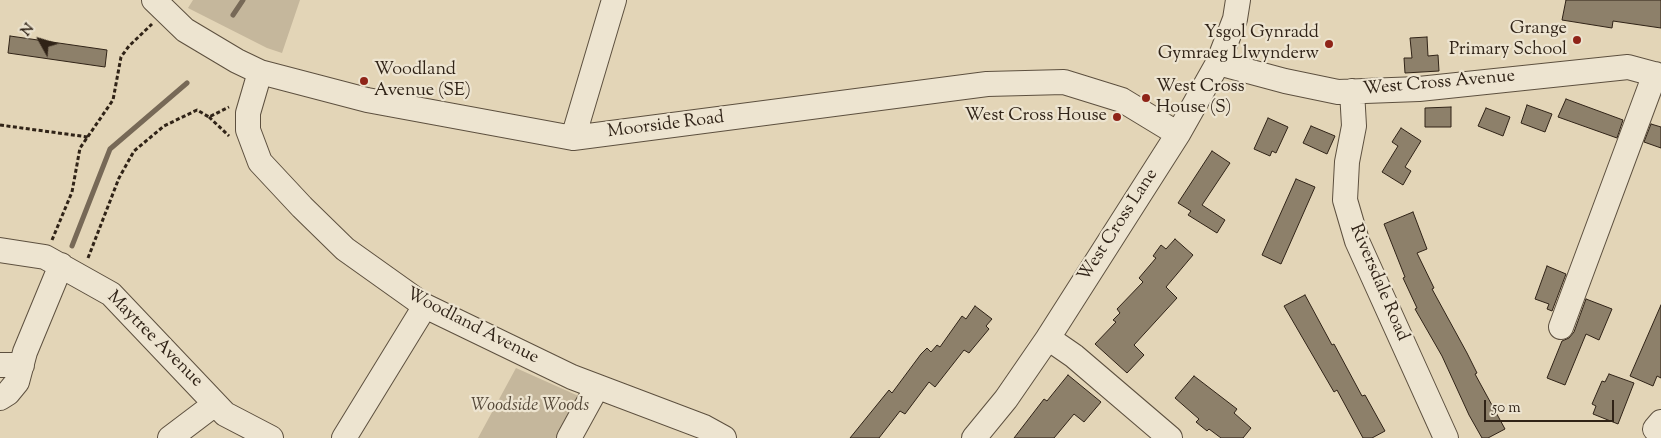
<!DOCTYPE html>
<style>
body{margin:0}
#map{position:relative;width:1661px;height:438px;overflow:hidden;background:#e3d5b7;font-family:"Sorts Mill Goudy",serif}
canvas{display:block}
.north{position:absolute;left:15px;top:15px;width:50px;height:50px;-webkit-text-stroke:4px #ede4d0;paint-order:stroke;rotate:309deg;font-size:14px;font-weight:700;line-height:20px;text-align:center;color:#302317}
.north::after{content:'';display:block;margin:auto;width:18px;height:22px;background:#302317;clip-path:polygon(50% 0,100% 100%,50% 72%,0 100%)}
.scale{position:absolute;left:1484px;top:400px;width:130px;height:22px;box-sizing:border-box;border:2px solid #302317;border-top:0;padding-left:6px;font-size:15px;line-height:18px;white-space:nowrap;color:#302317;-webkit-text-stroke:4px #ede4d0;paint-order:stroke}
</style>
<div id="map">
<canvas width="1661" height="438"></canvas>
<div class="north">N</div>
<div class="scale">50 m</div>
</div>
<script>
const ctx = document.querySelector('canvas').getContext('2d');
ctx.lineJoin = 'round';
function fillPath(path, color) { ctx.fillStyle = color; ctx.fill(path, 'evenodd'); }
const toPath = rows => new Path2D(rows.map(r => 'M' + r).join(''));
function stroke(path, color, width, dash) { ctx.strokeStyle = color; ctx.lineWidth = width; ctx.lineCap = dash ? 'butt' : 'round'; ctx.setLineDash(dash || []); ctx.stroke(path); }
function write(font, color, halo, rows, align = 'center') {
  ctx.font = font + ' "Sorts Mill Goudy",serif'; ctx.lineWidth = 4.5; ctx.setLineDash([]); ctx.textBaseline = 'middle'; ctx.strokeStyle = halo; ctx.fillStyle = color; for (const [text, x, y, turn = 0] of rows) {
    ctx.save(); ctx.translate(x, y); ctx.rotate((+turn || 0) * Math.PI / 180); ctx.textAlign = isNaN(turn) ? turn : align; if (halo) ctx.strokeText(text, 0, 0); ctx.fillText(text, 0, 0); ctx.restore();
  }
}
fillPath(toPath([
 [193,0,300,0,282,53,267,48,188,8],
 [516,368,583,398,561,438,478,438]
]), '#c5b79c');
stroke(toPath([
 [233,15,243,0],
 [72,246,110,149,187,83]
]), '#776957', 5);
const building = toPath([
 [1566,0,1661,0,1661,28,1613,21,1612,28,1562,20,1566,0],
 [10,36,107,50,105,67,8,53,10,36],
 [1427,37,1428,56,1438,55,1439,71,1405,73,1404,58,1412,58,1410,38,1427,37],
 [1566,99,1623,120,1617,138,1558,117,1566,99],
 [1527,105,1552,114,1545,132,1521,123,1527,105],
 [1451,107,1451,127,1425,127,1425,108,1451,107],
 [1486,108,1510,117,1503,136,1478,126,1486,108],
 [1268,118,1288,127,1276,153,1272,151,1270,156,1254,149,1268,118],
 [1651,124,1661,127,1661,148,1644,142,1651,124],
 [1311,126,1335,136,1327,154,1303,143,1311,126],
 [1401,128,1421,141,1405,167,1411,171,1403,185,1382,172,1398,146,1392,142,1401,128],
 [1212,151,1230,163,1202,205,1225,220,1217,233,1188,215,1191,211,1178,203,1212,151],
 [1296,179,1315,187,1281,264,1262,255,1296,179],
 [1413,212,1427,249,1417,253,1434,288,1432,289,1467,353,1477,373,1475,374,1505,429,1488,438,1482,438,1469,415,1442,356,1415,309,1417,308,1403,278,1405,277,1384,224,1413,212],
 [1175,239,1193,255,1166,287,1177,298,1134,345,1144,355,1127,373,1095,344,1116,322,1113,320,1120,313,1117,309,1143,282,1139,278,1156,258,1153,256,1161,245,1166,249,1175,239],
 [1547,266,1566,274,1552,311,1547,309,1549,304,1535,299,1547,266],
 [1305,295,1332,345,1334,344,1362,396,1365,395,1385,431,1372,438,1363,438,1337,390,1334,392,1284,306,1305,295],
 [1586,299,1612,309,1599,340,1586,334,1565,385,1547,378,1562,341,1569,338,1574,332,1586,299],
 [1661,305,1661,378,1657,376,1653,386,1630,376,1661,305],
 [975,306,992,319,986,326,989,329,969,353,964,350,935,387,929,382,905,414,900,411,879,438,850,438,889,390,892,393,921,354,927,348,931,352,937,345,940,347,962,316,966,319,975,306],
 [1609,374,1634,383,1618,424,1593,414,1596,406,1592,404,1602,381,1605,382,1609,374],
 [1068,375,1101,402,1084,422,1074,414,1054,438,1014,438,1044,399,1047,401,1068,375],
 [1194,376,1237,409,1234,413,1251,428,1243,438,1221,438,1209,429,1207,431,1196,422,1199,419,1175,398,1194,376]
]);
fillPath(building, '#8d806a');
stroke(building, '#302317', 1);
const minor = toPath([
 [154,0,185,30,237,61,260,72,367,100,573,138,987,84,1064,82,1122,100,1178,134],
 [1218,63,1285,81,1338,92,1419,89,1628,67,1661,76],
 [260,72,248,113,248,130,260,162,302,207,345,249,425,306,572,377,704,427,724,438],
 [1352,91,1354,126,1347,162,1345,200,1357,241,1446,438],
 [573,138,614,0],
 [0,250,45,257,111,294,225,414,271,438],
 [1561,327,1655,74],
 [1048,338,1074,356,1170,438],
 [0,365,22,365],
 [0,398,8,393,17,382,25,352,61,265],
 [1655,429,1661,422],
 [170,438,215,404],
 [344,438,425,306],
 [569,438,597,387],
 [974,438,1006,399,1048,338,1178,134,1218,63,1235,19,1238,0]
]);
stroke(minor, '#5d503f', 26);
stroke(toPath([
 [209,117,229,136],
 [0,125,88,137],
 [52,240,72,192,80,148,113,100,121,57,129,46,152,24],
 [88,258,119,178,134,151,164,126,197,110,209,117,229,107]
]), '#302317', 3, [4, 2.5]);
stroke(minor, '#ede4d0', 24);
for (const [x, y, r, color] of [
 [1577,40,5,"#8f2418"],
 [1329,44,5,"#8f2418"],
 [364,81,5,"#8f2418"],
 [1146,98,5,"#8f2418"],
 [1117,117,5,"#8f2418"]
]) { const dot = new Path2D(); dot.arc(x, y, r, 0, 2 * Math.PI); ctx.fillStyle = color; ctx.fill(dot); stroke(dot, '#ede4d0', 2); }
write('18px', '#302317', '#ede4d0', [
 ["Grange",1567,30],
 ["Primary School",1567,51],
 ["Ysgol Gynradd",1319,34],
 ["Gymraeg Llwynderw",1319,55],
 ["Woodland",374,71,"left"],
 ["Avenue (SE)",374,92,"left"],
 ["West Cross",1156,88,"left"],
 ["House (S)",1156,109,"left"],
 ["West Cross House",1107,117]
], 'right');
write('18px', '#302317', '#ede4d0', [
 ["West Cross Avenue",1439,84,-5],
 ["Moorside Road",666,126,-7],
 ["West Cross Lane",1119,226,-57],
 ["Riversdale Road",1378,283,67],
 ["Woodland Avenue",472,327,27],
 ["Maytree Avenue",154,340,45]
]);
write('italic 18px', '#554838', '#ede4d0', [
 ["Woodside Woods",530,407]
]);
</script>
